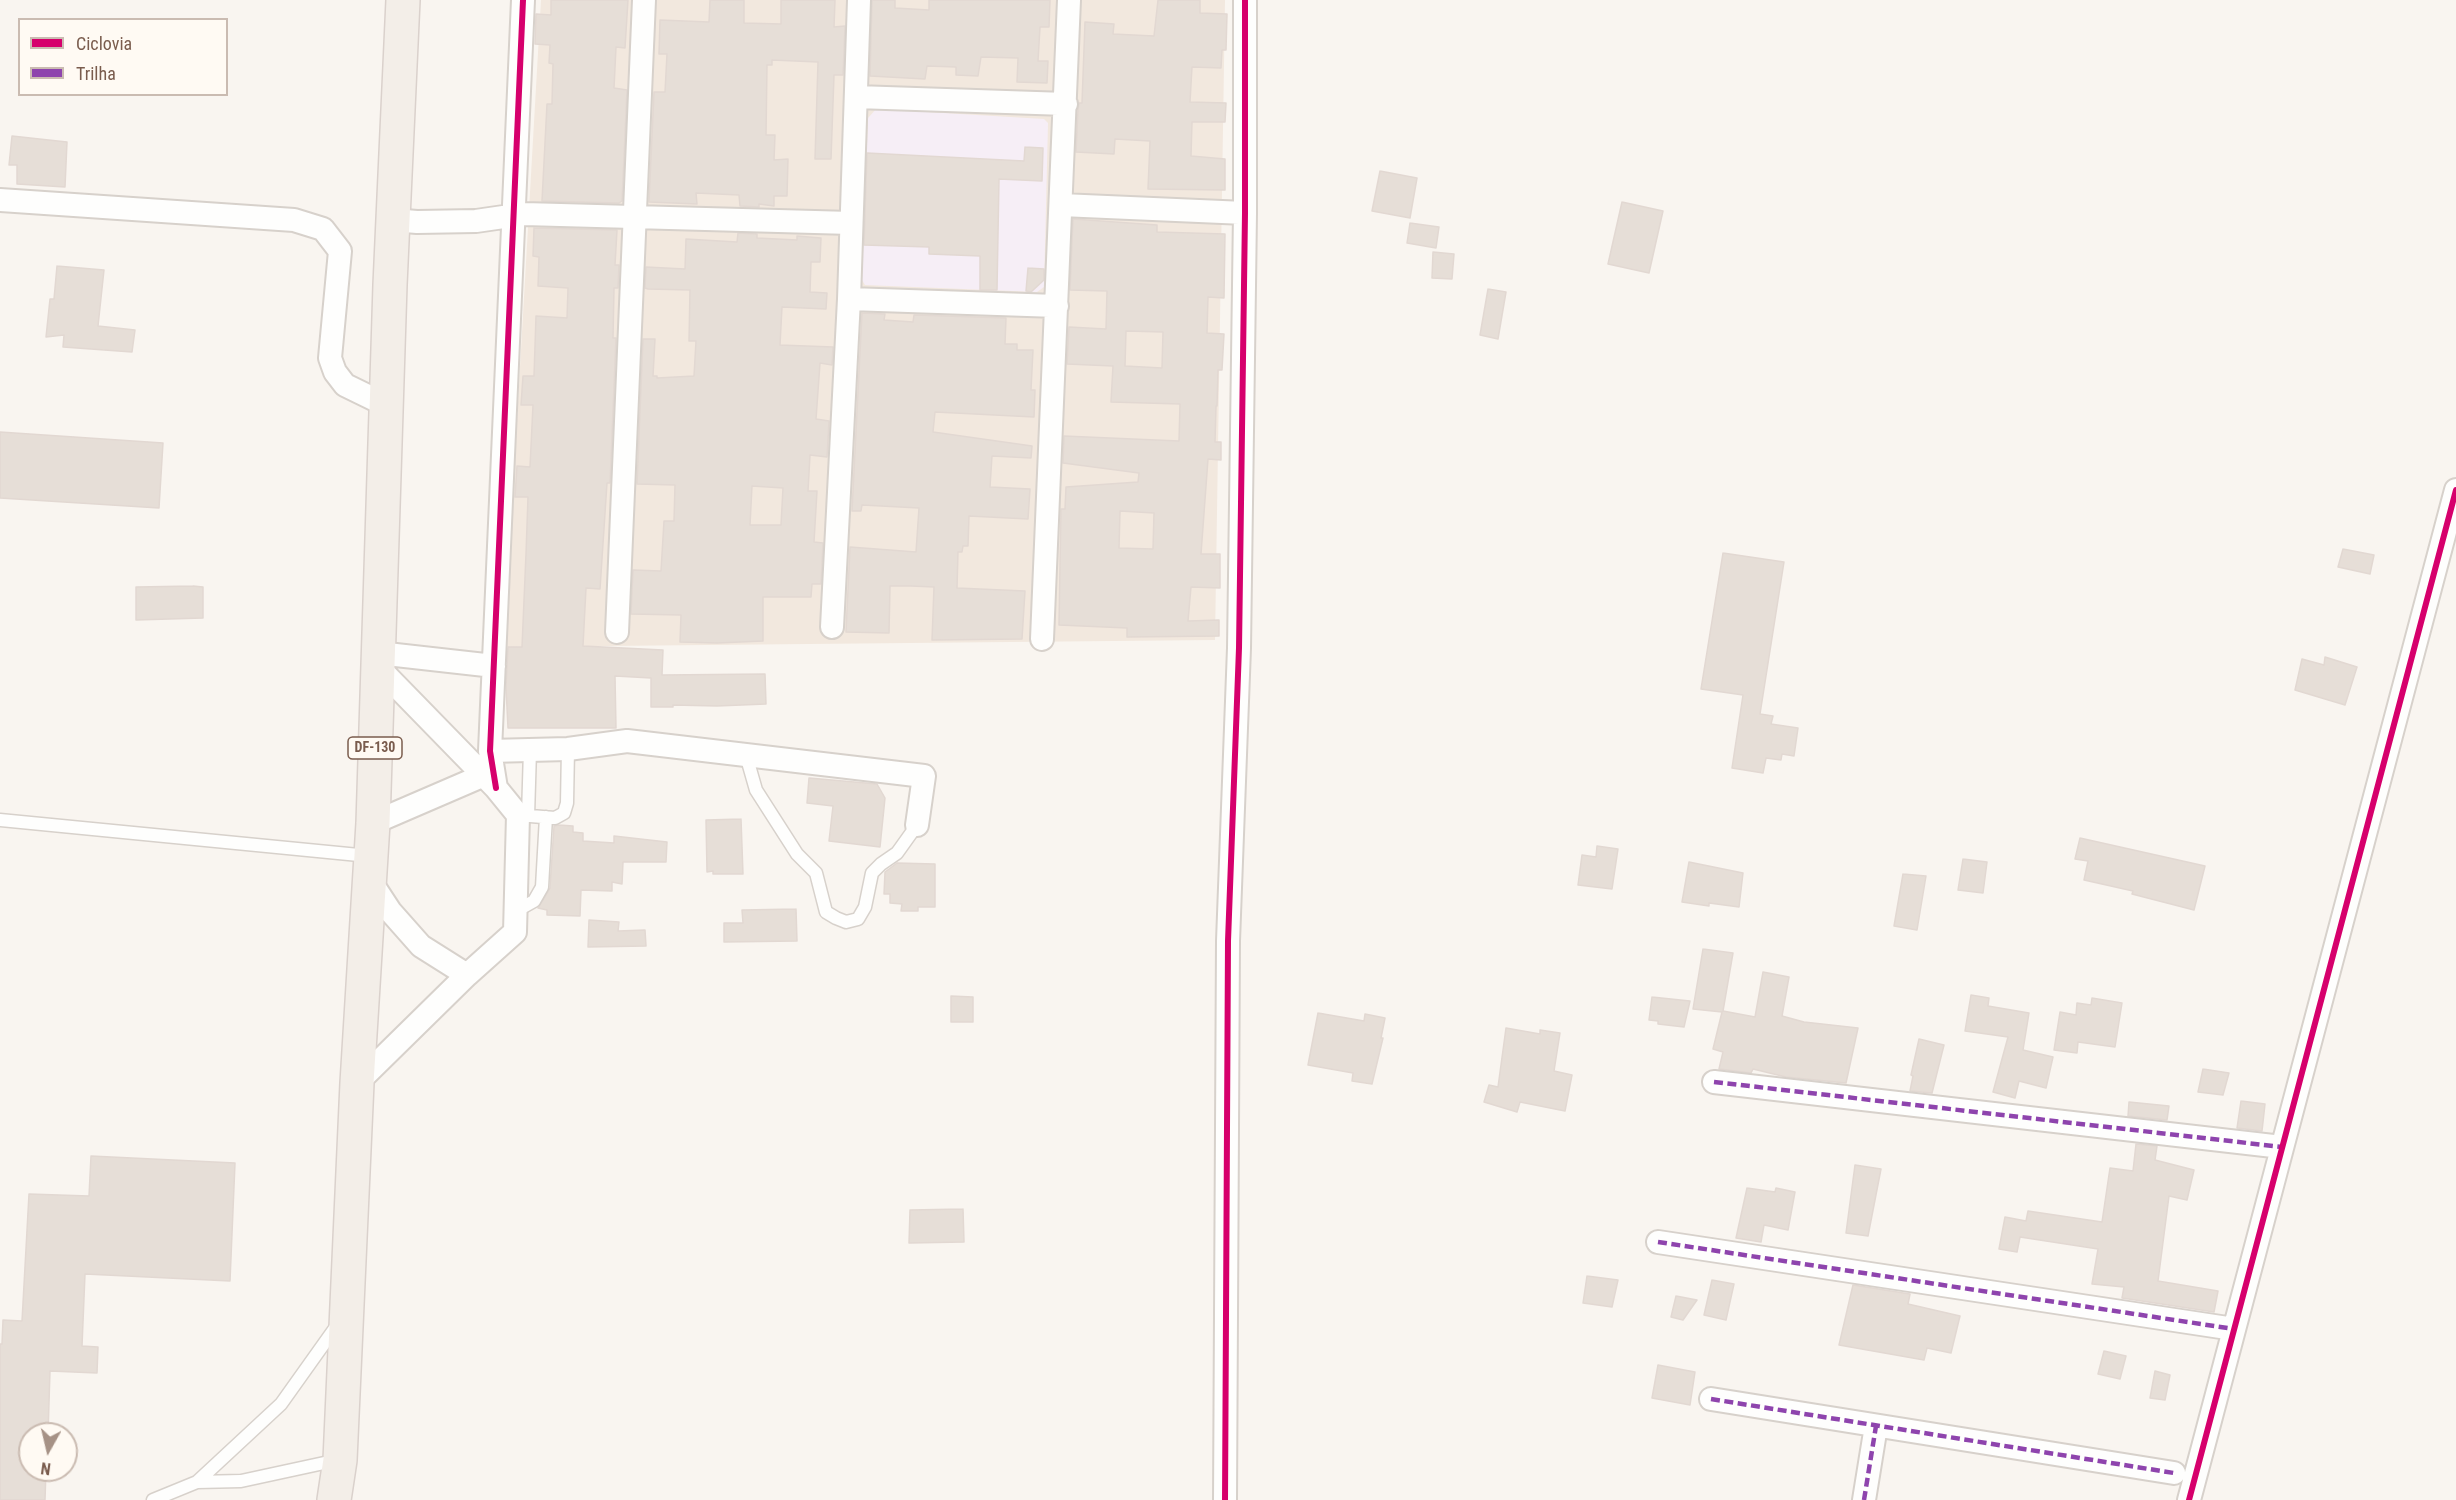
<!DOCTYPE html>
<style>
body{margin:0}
#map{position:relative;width:2456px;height:1500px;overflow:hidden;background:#f9f5f0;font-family:"Roboto Condensed",sans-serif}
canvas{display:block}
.legend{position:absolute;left:18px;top:18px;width:210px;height:78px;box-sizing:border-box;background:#fffaf3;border:2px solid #cabbb1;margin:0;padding:8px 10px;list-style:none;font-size:18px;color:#7a5c4d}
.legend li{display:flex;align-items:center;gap:12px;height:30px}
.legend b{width:30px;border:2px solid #cabbb1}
.north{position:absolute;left:18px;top:1422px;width:60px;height:60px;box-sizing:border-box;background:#fffaf3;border:2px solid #cabbb1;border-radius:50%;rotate:188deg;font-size:16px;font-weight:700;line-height:24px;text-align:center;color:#7a5c4d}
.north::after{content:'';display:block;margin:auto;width:21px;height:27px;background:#a69286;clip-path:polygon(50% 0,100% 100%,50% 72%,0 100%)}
</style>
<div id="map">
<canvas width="2456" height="1500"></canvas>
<ul class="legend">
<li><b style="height:8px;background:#d6006c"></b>Ciclovia</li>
<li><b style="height:8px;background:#8e44ad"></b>Trilha</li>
</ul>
<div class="north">N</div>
</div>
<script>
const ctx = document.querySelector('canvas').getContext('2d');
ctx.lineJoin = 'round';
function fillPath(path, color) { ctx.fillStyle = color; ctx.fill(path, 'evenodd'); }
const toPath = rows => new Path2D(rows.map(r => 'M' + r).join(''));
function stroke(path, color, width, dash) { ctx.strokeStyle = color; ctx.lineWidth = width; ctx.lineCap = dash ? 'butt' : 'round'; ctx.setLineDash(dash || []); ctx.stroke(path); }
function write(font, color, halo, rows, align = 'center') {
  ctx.font = font + ' "Roboto Condensed",sans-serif'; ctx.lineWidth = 4.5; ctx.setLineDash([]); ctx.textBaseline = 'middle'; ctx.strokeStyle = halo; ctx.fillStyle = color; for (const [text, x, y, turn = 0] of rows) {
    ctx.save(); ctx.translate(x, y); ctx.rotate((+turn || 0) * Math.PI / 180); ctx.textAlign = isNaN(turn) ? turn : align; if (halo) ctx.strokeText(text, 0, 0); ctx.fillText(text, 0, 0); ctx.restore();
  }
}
fillPath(toPath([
 [541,0,1225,0,1215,640,504,647]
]), '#f2e8de');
fillPath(toPath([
 [876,109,1044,119,1048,123,1044,287,1037,292,865,285,862,280,868,118]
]), '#f6eef6');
const building = toPath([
 [551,0,628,0,625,48,616,47,614,88,627,90,622,201,619,203,542,201,547,104,552,104,553,64,549,63,550,45,535,44,536,14,551,15,551,0],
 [710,0,744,0,744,23,781,24,781,0,835,0,834,27,845,26,843,75,834,75,831,159,815,159,818,62,772,60,772,65,767,65,766,135,775,135,774,160,788,159,787,196,774,196,774,206,759,204,759,207,740,206,739,195,696,193,697,204,649,202,654,92,665,92,667,54,659,54,660,20,709,22,710,0],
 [872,0,895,0,895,8,929,10,929,0,1050,0,1049,27,1040,27,1038,61,1048,61,1047,83,1017,82,1018,58,981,57,978,76,956,75,956,67,927,66,925,79,870,76,872,0],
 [1158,0,1200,0,1200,13,1227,14,1226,50,1222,50,1221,68,1192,67,1190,102,1226,103,1225,122,1192,122,1191,156,1225,159,1225,190,1148,189,1150,141,1115,139,1114,154,1076,152,1078,110,1079,103,1082,103,1085,22,1114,24,1113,34,1154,36,1158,0],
 [12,136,67,142,65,187,17,184,17,165,9,165,12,136],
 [1025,147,1043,148,1042,181,999,179,997,290,980,290,980,256,929,254,929,247,864,245,867,153,1024,161,1025,147],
 [1380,171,1417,178,1410,218,1372,211,1380,171],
 [1622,202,1663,211,1649,273,1608,264,1622,202],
 [1073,219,1157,225,1157,232,1225,234,1224,298,1208,297,1207,333,1224,334,1222,370,1218,370,1217,406,1216,406,1215,442,1221,442,1221,460,1208,459,1201,554,1220,554,1220,588,1191,587,1188,621,1219,620,1219,636,1127,637,1127,628,1059,625,1061,509,1065,509,1066,487,1138,482,1139,473,1063,463,1064,436,1179,441,1180,404,1111,402,1113,366,1067,364,1069,327,1106,329,1107,291,1070,290,1073,219],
 [1126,331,1163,332,1162,368,1125,366,1126,331],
 [1120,511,1154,513,1153,549,1119,548,1120,511],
 [1410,223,1439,227,1436,248,1407,243,1410,223],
 [534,228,617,230,615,265,619,265,618,288,614,288,613,338,616,338,610,483,607,483,600,589,586,588,583,646,663,650,662,675,765,674,766,704,717,706,673,705,673,707,651,707,651,678,615,676,616,728,508,728,506,687,508,647,522,647,526,554,528,497,515,497,517,466,530,467,533,405,521,405,523,376,534,376,536,316,567,318,568,288,538,286,539,257,533,256,534,228],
 [738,233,757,234,757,238,797,240,797,236,821,238,820,262,811,262,810,292,827,293,826,309,782,307,780,345,833,347,832,365,820,363,816,419,829,421,827,457,810,455,808,491,817,491,814,542,823,543,821,584,812,584,811,597,763,597,763,641,717,643,680,642,681,615,631,614,633,570,661,571,664,521,674,521,675,485,637,484,643,339,655,339,653,376,657,376,657,378,694,376,696,341,689,341,690,290,648,289,645,288,646,267,685,269,686,239,737,242,738,233],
 [752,486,783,488,781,525,750,525,752,486],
 [1433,252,1454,254,1452,279,1432,278,1433,252],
 [57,266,104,270,98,326,135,330,132,352,63,347,64,335,46,337,50,299,54,299,57,266],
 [1028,268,1044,269,1044,280,1031,292,1026,291,1028,268],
 [1488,289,1506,292,1498,339,1480,335,1488,289],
 [862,313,885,314,884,320,913,322,914,315,1006,318,1005,344,1017,344,1017,350,1033,350,1031,390,1035,390,1034,417,935,412,933,432,1032,446,1031,458,992,456,990,487,1030,489,1028,519,969,516,968,546,963,546,962,552,958,552,957,588,1025,591,1022,639,932,640,934,587,911,586,890,586,889,633,846,632,850,547,916,552,919,508,862,505,861,511,852,511,862,313],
 [0,432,163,443,159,508,0,498,0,432],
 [2343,549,2374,555,2370,574,2338,567,2343,549],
 [1723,553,1784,562,1760,714,1773,716,1771,724,1798,728,1794,756,1782,754,1781,760,1766,758,1763,773,1732,768,1743,695,1701,689,1723,553],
 [193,586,203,587,203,618,136,620,136,587,193,586],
 [2325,657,2357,667,2345,705,2295,690,2302,659,2324,665,2325,657],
 [809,778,877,784,885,798,880,847,829,841,833,806,807,803,809,778],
 [741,819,743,874,713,874,713,871,707,872,706,820,741,819],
 [559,825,573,826,573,832,583,833,583,841,614,843,614,836,667,842,666,862,623,862,622,884,612,882,612,891,581,890,580,916,547,915,547,910,538,908,550,888,554,826,559,825],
 [2080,838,2205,866,2194,910,2132,894,2133,891,2084,880,2088,861,2075,859,2080,838],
 [1597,846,1618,849,1612,889,1578,885,1582,855,1596,857,1597,846],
 [1963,859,1987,862,1983,893,1958,890,1963,859],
 [1689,862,1743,873,1739,907,1709,903,1709,906,1682,902,1689,862],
 [897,863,935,864,935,907,918,907,918,911,901,911,902,904,890,903,890,894,884,894,885,872,897,863],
 [1903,874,1926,876,1917,930,1894,926,1903,874],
 [796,909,797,941,724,942,724,923,743,923,742,910,796,909],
 [589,920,619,922,618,931,645,930,646,946,588,947,589,920],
 [1703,949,1733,953,1723,1011,1755,1017,1763,972,1789,977,1782,1016,1804,1022,1858,1028,1846,1083,1786,1077,1753,1069,1751,1073,1719,1069,1723,1052,1713,1049,1722,1012,1693,1009,1703,949],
 [1971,995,1989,998,1988,1006,2029,1013,2023,1050,2053,1057,2046,1088,2019,1081,2015,1098,1993,1092,2008,1037,1965,1031,1971,995],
 [951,996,973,997,973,1022,951,1022,951,996],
 [1652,997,1690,1001,1684,1027,1658,1024,1658,1021,1649,1020,1652,997],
 [2092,998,2122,1003,2115,1047,2078,1042,2077,1053,2054,1050,2060,1012,2076,1015,2077,1003,2091,1005,2092,998],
 [1318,1013,1364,1021,1365,1014,1385,1018,1381,1038,1383,1038,1372,1084,1352,1081,1353,1073,1308,1065,1318,1013],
 [1506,1028,1540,1034,1540,1030,1560,1033,1554,1071,1572,1075,1565,1111,1520,1102,1517,1112,1484,1102,1489,1085,1498,1087,1506,1028],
 [1919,1039,1944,1045,1932,1093,1910,1091,1913,1076,1911,1075,1919,1039],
 [2203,1069,2229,1073,2223,1095,2198,1092,2203,1069],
 [2241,1101,2265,1104,2262,1131,2237,1128,2241,1101],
 [2129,1102,2169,1106,2167,1120,2128,1116,2129,1102],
 [2136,1144,2157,1146,2155,1160,2194,1170,2187,1200,2169,1196,2158,1281,2218,1291,2214,1312,2122,1298,2124,1287,2092,1284,2098,1249,2020,1237,2017,1252,1999,1249,2005,1217,2026,1221,2028,1211,2102,1222,2110,1168,2133,1171,2136,1144],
 [91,1156,235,1163,230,1281,85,1274,82,1346,98,1347,97,1373,50,1371,48,1434,30,1434,30,1470,46,1470,45,1500,0,1500,0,1344,2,1344,3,1320,22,1321,29,1194,89,1196,91,1156],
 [1855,1165,1881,1169,1868,1236,1846,1233,1855,1165],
 [1747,1188,1775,1192,1776,1188,1795,1192,1788,1230,1764,1225,1761,1242,1736,1238,1747,1188],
 [963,1209,964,1242,909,1243,910,1210,963,1209],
 [1587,1276,1618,1280,1612,1307,1583,1303,1587,1276],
 [1712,1280,1734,1284,1726,1320,1704,1315,1712,1280],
 [1853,1285,1910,1294,1908,1304,1960,1316,1951,1353,1927,1348,1924,1360,1839,1345,1853,1285],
 [1676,1296,1697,1300,1683,1320,1671,1317,1676,1296],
 [2104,1351,2126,1356,2120,1379,2098,1374,2104,1351],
 [1658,1365,1695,1372,1690,1405,1652,1398,1658,1365],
 [2155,1371,2170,1375,2165,1400,2150,1398,2155,1371]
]);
fillPath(building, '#e6ded7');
stroke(building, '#e2d8d2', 1.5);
const service = toPath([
 [746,755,756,790,797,854,816,873,826,912,836,918,846,922,858,919,865,907,872,873,881,864,897,853,917,825],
 [518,815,555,818,564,813,567,803,568,749],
 [528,816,530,750],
 [0,820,369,856],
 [516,911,534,901,542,887,546,817],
 [197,1482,241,1481,338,1460],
 [153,1500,197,1482,281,1404,338,1324]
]);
const minor = toPath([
 [856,97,1066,104],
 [0,200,294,220,323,229,340,251,330,358,335,372,345,385,386,405],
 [1061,205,1245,213],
 [393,220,417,222,476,221,524,214,851,223],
 [849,299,1057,306],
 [832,627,849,299,859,0],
 [617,632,644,0],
 [1042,639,1069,0],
 [378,653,494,666],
 [490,751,568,749,627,741,924,776,917,825],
 [496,788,490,751,523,0],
 [373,823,482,776],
 [369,879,390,911,421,946,467,975],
 [1714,1082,2282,1147],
 [357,1083,467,975,515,932,518,815,496,788,378,667],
 [1658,1242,2234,1329],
 [1711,1399,2174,1473],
 [1225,1500,1228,941,1239,648,1245,213,1245,0],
 [1864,1500,1876,1426],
 [2189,1500,2456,490]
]);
const primary = toPath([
 [334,1500,340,1460,357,1083,373,823,390,285,403,0]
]);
stroke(service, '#d7d1cb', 15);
stroke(minor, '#d7d1cb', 26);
stroke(primary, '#dad1cc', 36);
stroke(service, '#fefefd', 12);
stroke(minor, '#fefefd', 22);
stroke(primary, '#f3eee8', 33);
stroke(toPath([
 [1714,1082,2282,1147],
 [1658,1242,2234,1329],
 [1711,1399,2174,1473],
 [1864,1500,1876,1426]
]), '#8e44ad', 4.5, [9, 4.5]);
stroke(toPath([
 [496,788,490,751,523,0],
 [1225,1500,1228,941,1239,648,1245,213,1245,0],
 [2189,1500,2456,490]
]), '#d6006c', 6);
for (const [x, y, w] of [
 [375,748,54]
]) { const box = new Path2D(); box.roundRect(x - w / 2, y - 11, w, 22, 4.5); ctx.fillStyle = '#fffaf3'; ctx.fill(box); stroke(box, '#7a5c4d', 1.5); }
write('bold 14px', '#7a5c4d', null, [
 ["DF-130",375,748]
]);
</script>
